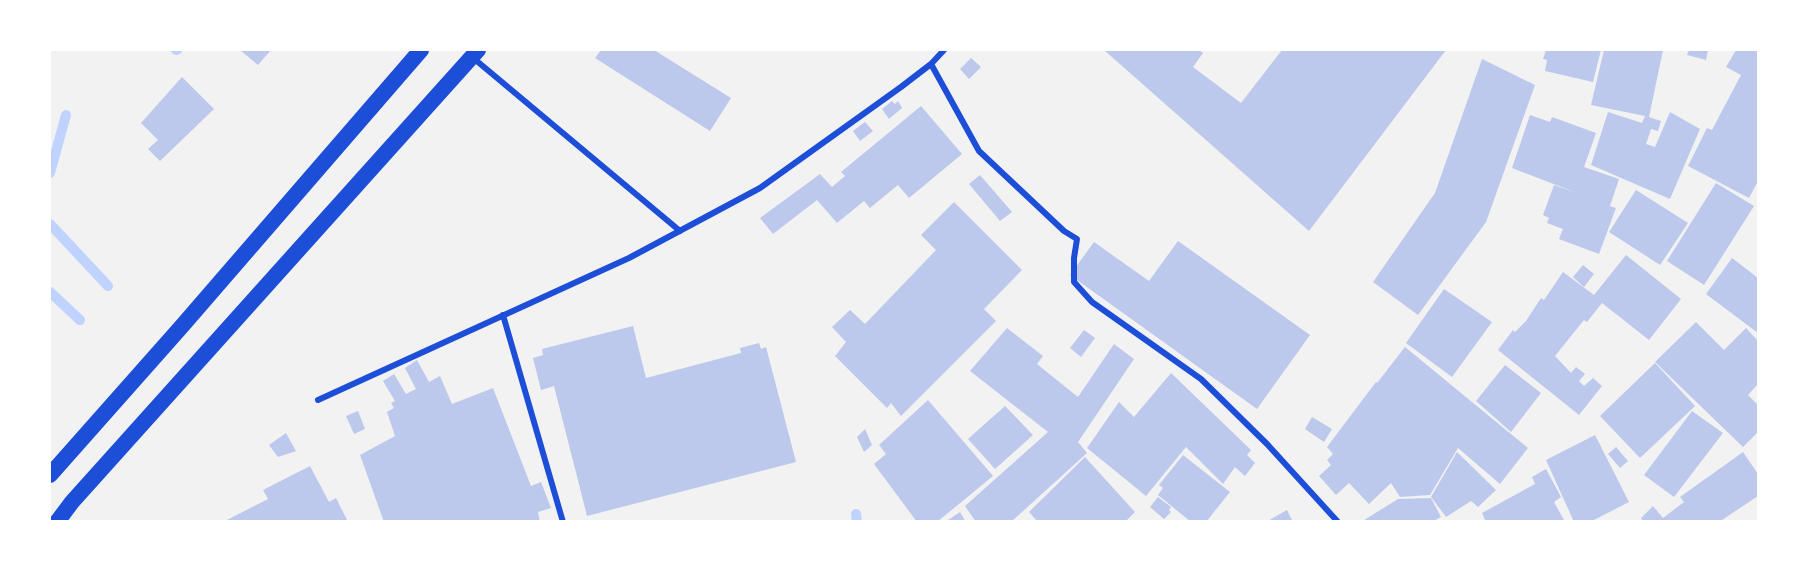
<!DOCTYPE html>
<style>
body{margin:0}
#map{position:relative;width:1808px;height:571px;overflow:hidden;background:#f2f2f2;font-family:Lato,sans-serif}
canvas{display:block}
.frame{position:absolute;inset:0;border:51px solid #fff;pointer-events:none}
</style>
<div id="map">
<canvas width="1808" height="571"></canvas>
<div class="frame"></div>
</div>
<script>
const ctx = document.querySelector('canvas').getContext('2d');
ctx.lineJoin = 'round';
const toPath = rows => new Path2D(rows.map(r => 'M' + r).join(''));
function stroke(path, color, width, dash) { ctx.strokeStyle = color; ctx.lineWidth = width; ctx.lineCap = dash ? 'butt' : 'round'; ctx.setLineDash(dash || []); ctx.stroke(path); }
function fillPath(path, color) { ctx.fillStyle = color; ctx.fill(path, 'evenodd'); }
stroke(toPath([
 [176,50,177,50],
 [50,173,66,115],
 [50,224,108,286],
 [50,292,80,320],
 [856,514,857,522]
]), '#bfd3fe', 10);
fillPath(toPath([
 [240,50,271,50,258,65],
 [601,50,654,50,731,98,710,131,595,58],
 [1104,50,1199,50,1203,53,1193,67,1241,103,1282,50,1446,50,1309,231],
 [1546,50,1601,50,1593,82,1545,71,1547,60,1543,59],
 [1604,50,1663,50,1649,117,1661,121,1658,131,1651,129,1646,144,1655,147,1670,112,1700,129,1670,199,1591,165,1608,112,1642,123,1645,116,1591,105],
 [1689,50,1708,50,1706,60,1687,55],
 [1736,50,1758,50,1758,181,1749,198,1688,166,1707,128,1712,130,1741,75,1726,67],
 [971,58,981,67,969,79,960,69],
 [1482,59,1535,85,1486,222,1418,315,1373,282,1435,193],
 [182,77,214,109,160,161,148,149,158,140,141,123],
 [892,101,895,104,898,101,902,108,889,119,882,109],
 [921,106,962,154,909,198,898,185,870,208,864,201,837,223,817,200,773,234,760,218,820,174,832,187,845,176,841,172],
 [1530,115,1550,122,1552,117,1596,133,1584,167,1619,179,1610,206,1616,208,1599,254,1559,239,1563,229,1547,223,1549,218,1543,215,1554,185,1577,193,1512,168],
 [865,122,873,131,860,141,853,131],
 [980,175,1012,212,1000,221,969,184],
 [1716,183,1754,206,1704,285,1667,261],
 [1636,190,1688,223,1660,265,1609,232],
 [954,202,1022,270,984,309,996,321,901,416,891,403,887,408,835,356,846,342,832,327,850,310,865,324,936,250,921,235],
 [1178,241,1310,335,1257,409,1070,275,1094,242,1149,281],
 [1626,255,1681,299,1649,340,1602,303,1587,322,1584,320,1555,356,1571,373,1576,367,1585,374,1579,381,1584,386,1593,378,1602,386,1579,415,1498,350,1513,330,1515,332,1526,321,1541,298,1544,300,1563,272,1594,295],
 [1732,258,1758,278,1758,333,1706,294],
 [1583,265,1594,274,1584,287,1573,277],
 [1444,289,1492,322,1452,377,1406,343],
 [1696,322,1724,350,1746,328,1758,341,1758,384,1748,395,1758,405,1758,432,1743,447,1655,362],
 [633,326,646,378,741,353,740,348,759,343,761,349,766,347,796,462,587,516,554,386,541,390,533,358,543,355,542,349],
 [1007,328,1043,356,1037,364,1078,397,1114,344,1134,359,1078,442,1087,453,1011,522,976,522,965,506,1048,432,970,371],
 [1084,330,1095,338,1081,357,1070,348],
 [1405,347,1528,448,1500,484,1458,448,1430,495,1400,497,1391,483,1369,504,1349,483,1336,495,1319,476,1331,465,1327,460,1333,454,1327,447,1376,382,1377,383],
 [417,360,429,382,440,376,452,404,493,388,531,486,541,482,551,508,538,512,540,522,384,522,360,455,395,436,387,412,394,408,391,403,395,401,383,381,394,374,406,394,416,389,405,368],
 [1655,363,1695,406,1640,458,1600,416],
 [1505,365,1541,393,1511,432,1476,401],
 [1171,373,1251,450,1247,455,1255,463,1245,476,1235,467,1223,484,1186,447,1146,496,1087,448,1119,402,1134,417],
 [928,400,993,476,937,522,917,522,874,464,886,454,879,445],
 [1005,406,1033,435,995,469,968,439],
 [358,411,365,429,354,434,346,416],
 [1692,411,1723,433,1674,497,1644,475],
 [1312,417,1332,429,1324,442,1305,429],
 [865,429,872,445,864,452,857,437],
 [286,433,296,451,278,457,269,445],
 [1595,435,1629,502,1590,522,1574,522,1546,460],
 [1616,447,1628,461,1620,468,1608,454],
 [1457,452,1496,490,1478,507,1471,501,1446,517,1431,497],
 [1743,452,1758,474,1758,496,1719,522,1643,522,1641,518,1653,506,1663,518,1684,502,1680,497],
 [1183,455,1230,492,1206,522,1191,522,1158,495,1163,488,1159,485],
 [1085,457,1135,512,1125,522,1038,522,1029,512],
 [310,466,329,502,336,498,348,522,223,522,268,499,263,490],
 [1546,469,1561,497,1554,502,1565,522,1486,522,1482,513,1535,484,1532,477],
 [1158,497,1171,507,1169,510,1171,512,1164,519,1150,507],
 [1431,498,1441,517,1432,522,1361,522,1398,499],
 [1287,510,1293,522,1266,522],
 [960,512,966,522,945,522]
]), '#bdc9ec');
stroke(toPath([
 [472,57,680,231],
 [931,64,979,151,1064,231,1077,239,1074,258,1074,282,1092,302,1201,379,1267,444,1338,522],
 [503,315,563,522],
 [318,400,629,258,760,188,901,87,931,64,944,50]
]), '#1d4ed8', 6);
stroke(toPath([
 [50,475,182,326,421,50],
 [57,522,72,502,478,50]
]), '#1d4ed8', 16);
</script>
